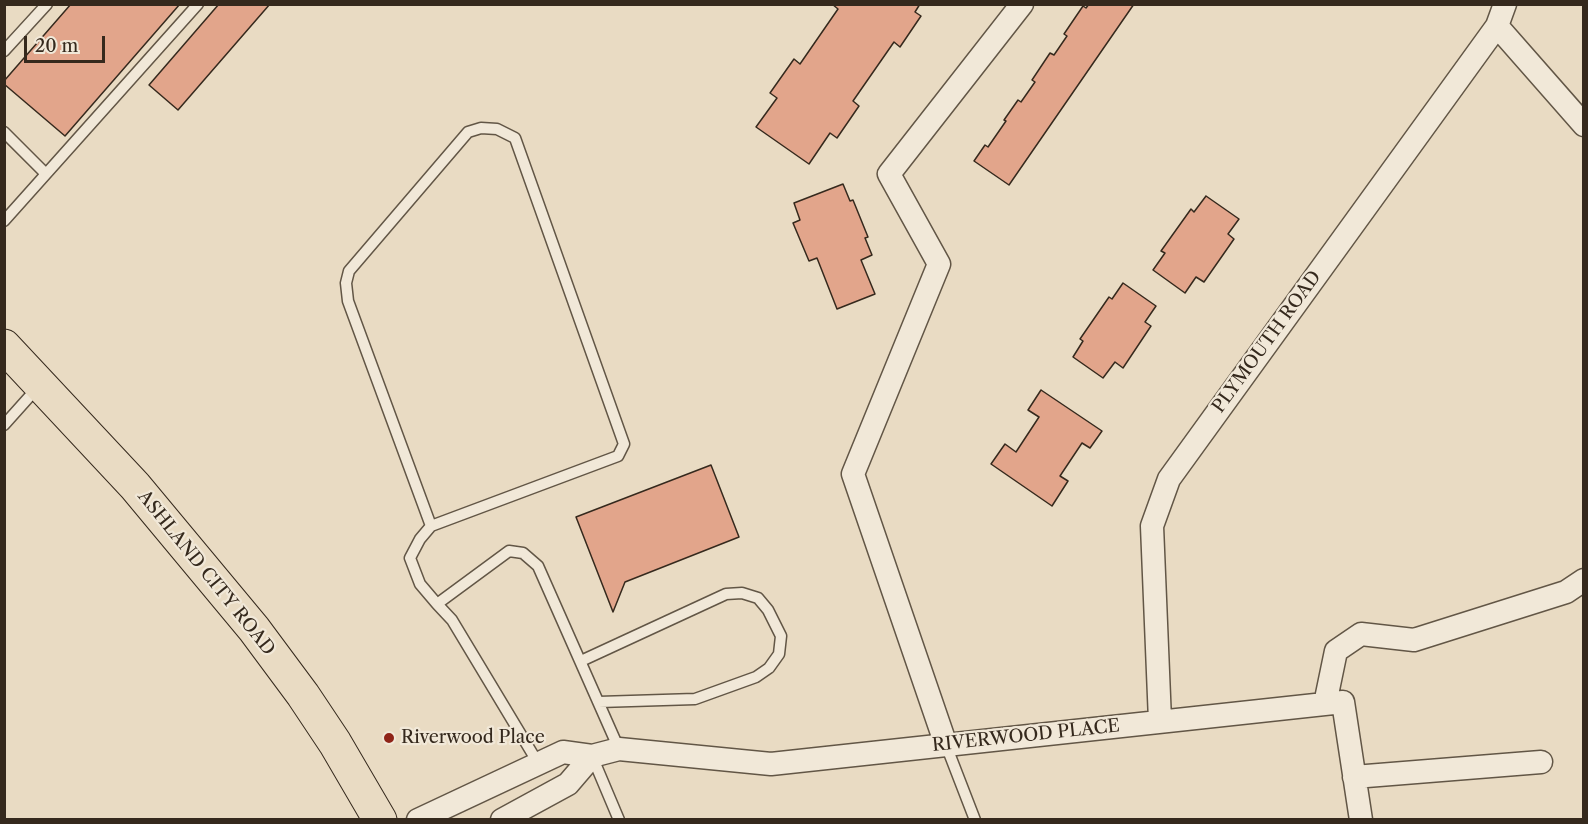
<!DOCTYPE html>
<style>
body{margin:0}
#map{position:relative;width:1588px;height:824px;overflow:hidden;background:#e9dbc3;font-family:"Libre Caslon Text",serif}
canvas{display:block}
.frame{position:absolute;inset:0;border:6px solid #35291d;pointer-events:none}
.scale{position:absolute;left:24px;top:36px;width:81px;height:27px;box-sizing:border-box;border:3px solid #35291d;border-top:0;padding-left:8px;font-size:18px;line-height:21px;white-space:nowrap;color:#35291d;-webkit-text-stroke:4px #f1e8d8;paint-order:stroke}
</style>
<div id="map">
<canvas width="1588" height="824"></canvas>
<div class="frame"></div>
<div class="scale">20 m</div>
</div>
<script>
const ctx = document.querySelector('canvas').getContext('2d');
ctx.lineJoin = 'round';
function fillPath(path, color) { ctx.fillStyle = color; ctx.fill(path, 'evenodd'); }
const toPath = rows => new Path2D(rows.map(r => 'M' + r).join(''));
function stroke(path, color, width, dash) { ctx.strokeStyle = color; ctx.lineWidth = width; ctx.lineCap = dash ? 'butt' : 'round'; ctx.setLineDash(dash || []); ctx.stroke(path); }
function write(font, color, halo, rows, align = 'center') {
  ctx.font = font + ' "Libre Caslon Text",serif'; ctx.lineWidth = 4.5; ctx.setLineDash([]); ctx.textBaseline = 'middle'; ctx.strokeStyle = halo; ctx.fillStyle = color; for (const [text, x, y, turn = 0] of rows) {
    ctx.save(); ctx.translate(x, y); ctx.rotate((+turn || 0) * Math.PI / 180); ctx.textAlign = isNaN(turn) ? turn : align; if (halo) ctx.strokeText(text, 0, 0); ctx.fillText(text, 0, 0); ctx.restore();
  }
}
const building = toPath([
 [71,4,180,4,65,136,4,84,4,81,71,4],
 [219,4,270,4,178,110,149,85,219,4],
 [920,4,915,12,921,16,900,47,894,42,853,101,859,106,837,138,830,133,809,164,756,127,777,98,770,93,794,59,800,64,838,9,832,4,920,4],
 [1089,4,1134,4,1009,185,974,161,985,145,988,147,1006,121,1004,120,1018,100,1021,102,1035,82,1032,80,1050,53,1054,55,1067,36,1064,34,1083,6,1086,8,1089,4],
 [843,184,850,201,853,200,868,237,865,238,872,255,861,260,875,294,837,309,817,258,809,261,793,223,800,220,794,203,843,184],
 [1206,196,1239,219,1228,234,1234,239,1204,282,1196,277,1185,293,1153,270,1165,253,1161,251,1191,209,1194,212,1206,196],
 [1123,283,1156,306,1145,322,1151,326,1123,368,1115,362,1103,378,1073,357,1083,341,1080,339,1109,297,1112,299,1123,283],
 [1041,390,1102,431,1090,448,1082,443,1060,476,1068,481,1052,506,991,464,1005,444,1016,452,1039,417,1028,410,1041,390],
 [711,465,739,537,625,582,613,612,576,517,711,465]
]);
fillPath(building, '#e2a58b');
stroke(building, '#35291d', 1.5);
const service = toPath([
 [4,51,47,4],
 [4,132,46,174],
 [4,221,198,4],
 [4,425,38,387],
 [431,526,348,301,346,283,349,271,468,132,481,128,497,129,515,138,624,444,618,456,431,526,420,539,410,558,420,584,437,604],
 [581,661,726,594,742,593,758,598,768,610,781,636,779,654,769,668,756,677,695,699,599,702],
 [946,745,975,820],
 [592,756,619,820],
 [538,763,452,620,437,604,509,551,523,553,538,566,619,749]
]);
const minor = toPath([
 [1497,26,1584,125],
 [1325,704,1336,651,1361,634,1414,640,1566,592,1584,580],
 [1160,721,1152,526,1169,479,1497,26,1505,4],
 [946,745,853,474,939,264,889,174,1022,4],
 [1354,777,1541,762],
 [418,820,563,752,592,756,619,749,771,764,1343,702,1361,820],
 [502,820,568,784,592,756]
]);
const trunk = toPath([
 [4,346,135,486,254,629,303,695,335,743,380,820]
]);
stroke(service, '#625646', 13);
stroke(minor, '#625646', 25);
stroke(trunk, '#35291d', 35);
stroke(service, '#f1e8d8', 10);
stroke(minor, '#f1e8d8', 22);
stroke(trunk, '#e9dbc3', 33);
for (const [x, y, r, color] of [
 [389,738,6,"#8f2418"]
]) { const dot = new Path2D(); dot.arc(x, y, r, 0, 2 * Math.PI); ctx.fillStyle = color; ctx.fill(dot); stroke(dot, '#f1e8d8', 2); }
write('18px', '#35291d', '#f1e8d8', [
 ["PLYMOUTH ROAD",1267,342,-54],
 ["ASHLAND CITY ROAD",206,573,51],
 ["RIVERWOOD PLACE",1026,736,-6]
]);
write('18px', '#35291d', '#f1e8d8', [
 ["Riverwood Place",401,738]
], 'left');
</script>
